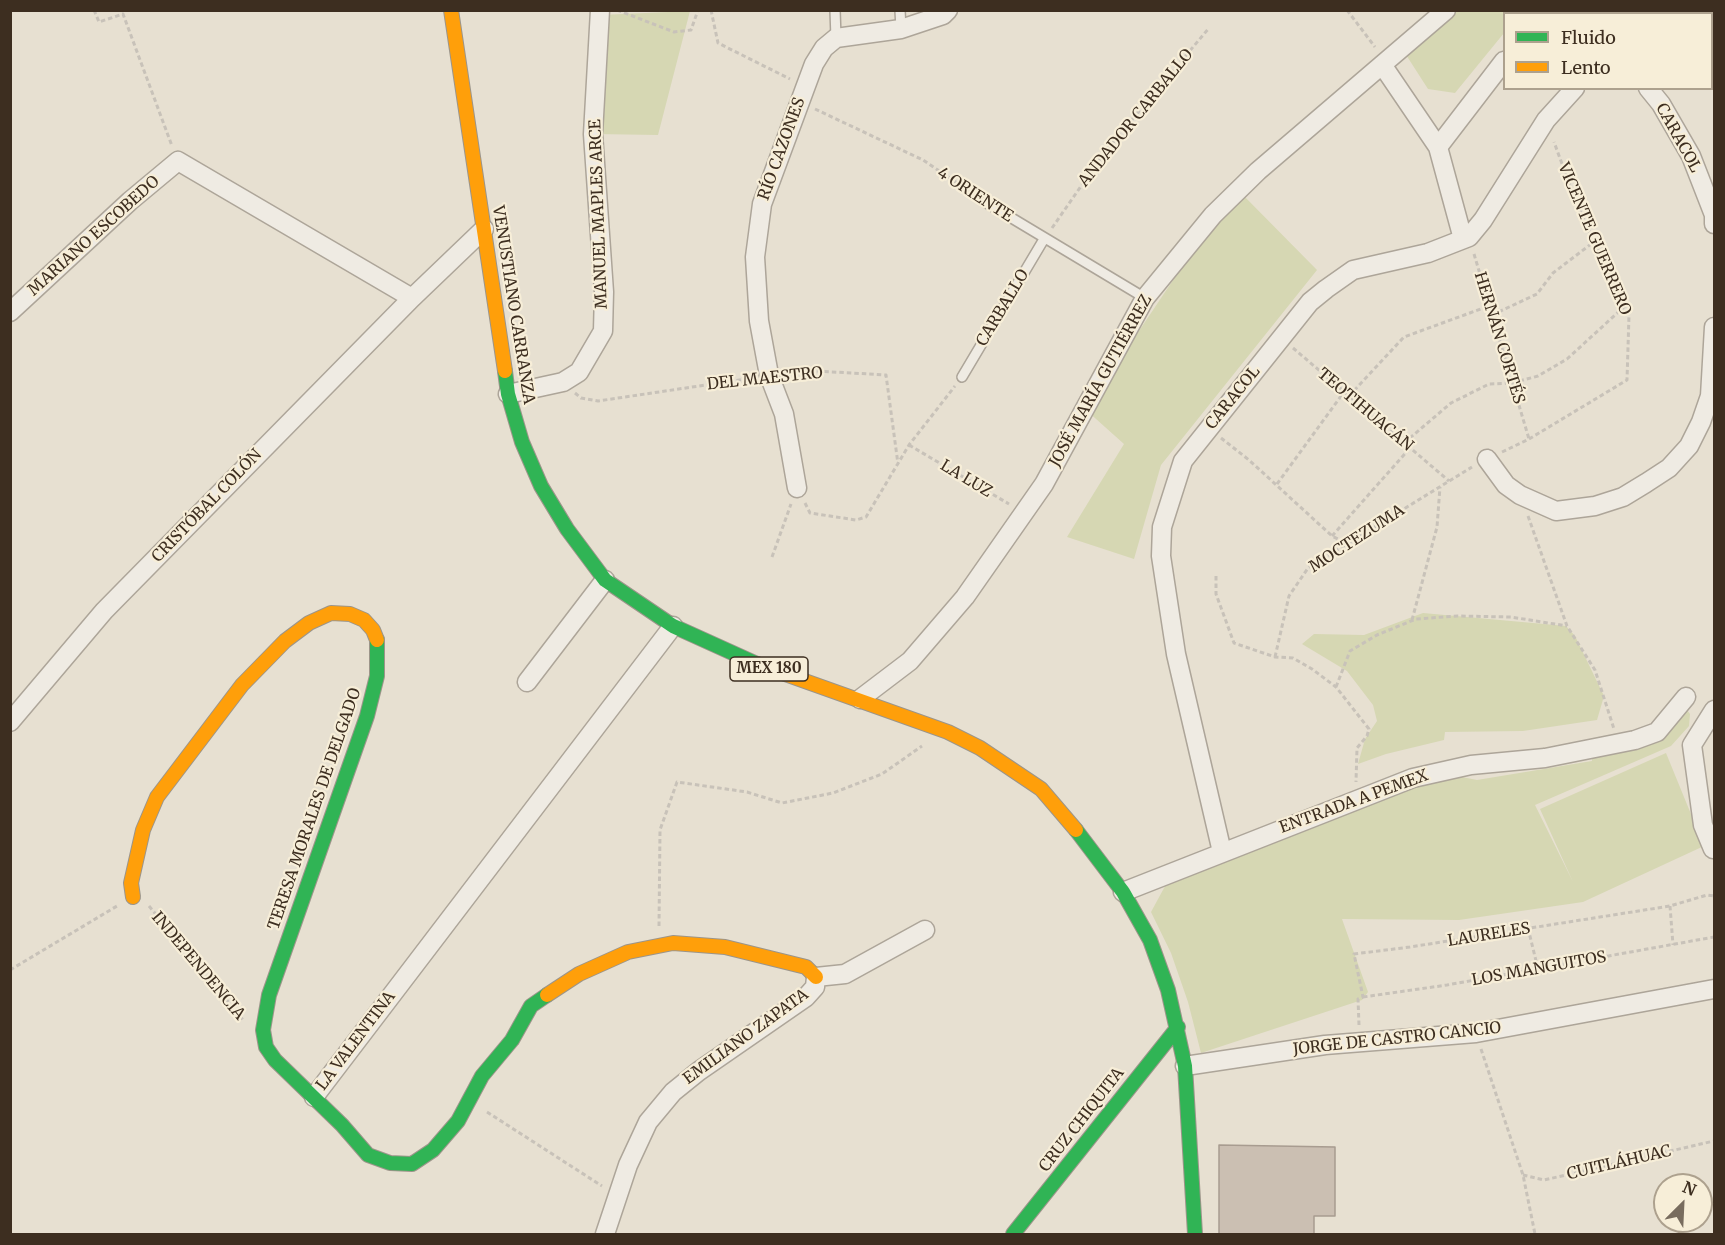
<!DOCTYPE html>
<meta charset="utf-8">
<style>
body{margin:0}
#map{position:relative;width:1725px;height:1245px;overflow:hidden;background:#e7e0d1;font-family:Merriweather,serif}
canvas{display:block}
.frame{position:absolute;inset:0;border:12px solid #3d2e20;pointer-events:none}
.legend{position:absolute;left:1503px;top:12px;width:210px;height:78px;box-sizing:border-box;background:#f7eed8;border:2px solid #ada18e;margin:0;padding:8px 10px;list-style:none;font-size:18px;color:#3d2e20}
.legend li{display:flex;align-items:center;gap:12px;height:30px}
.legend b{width:30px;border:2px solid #ada18e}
.north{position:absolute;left:1653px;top:1173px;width:60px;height:60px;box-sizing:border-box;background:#f7eed8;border:2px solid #ada18e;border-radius:50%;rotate:24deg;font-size:16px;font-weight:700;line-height:24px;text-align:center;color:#3d2e20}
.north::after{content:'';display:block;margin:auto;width:21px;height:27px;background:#786c5e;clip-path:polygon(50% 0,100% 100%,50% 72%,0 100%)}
</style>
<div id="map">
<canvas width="1725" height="1245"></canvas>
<div class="frame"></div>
<ul class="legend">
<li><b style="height:8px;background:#30b455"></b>Fluido</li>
<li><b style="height:8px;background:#ff9f0a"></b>Lento</li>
</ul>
<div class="north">N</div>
</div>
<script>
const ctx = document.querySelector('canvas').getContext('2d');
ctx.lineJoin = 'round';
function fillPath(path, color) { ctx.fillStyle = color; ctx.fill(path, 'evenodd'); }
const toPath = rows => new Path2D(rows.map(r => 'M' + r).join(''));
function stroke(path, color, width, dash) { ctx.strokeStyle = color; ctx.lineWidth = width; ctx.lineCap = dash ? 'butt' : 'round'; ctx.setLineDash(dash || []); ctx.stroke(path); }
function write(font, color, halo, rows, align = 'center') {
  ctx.font = font + ' Merriweather,serif'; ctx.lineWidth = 4.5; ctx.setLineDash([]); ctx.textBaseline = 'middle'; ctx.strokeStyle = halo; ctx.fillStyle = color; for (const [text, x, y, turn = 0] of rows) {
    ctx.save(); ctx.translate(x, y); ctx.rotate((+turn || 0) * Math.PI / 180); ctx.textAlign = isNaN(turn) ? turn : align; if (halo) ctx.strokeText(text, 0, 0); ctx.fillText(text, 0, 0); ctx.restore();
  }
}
fillPath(toPath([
 [690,11,658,135,594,134,601,15],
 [1445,11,1523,11,1521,13,1504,14,1504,33,1455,93,1428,89,1401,47],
 [1242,194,1317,270,1161,465,1134,559,1067,537,1124,444,1086,410,1214,219],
 [1423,613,1566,626,1575,636,1604,696,1597,720,1523,731,1445,732,1444,740,1386,754,1358,764,1365,739,1377,721,1373,705,1347,671,1302,644,1314,634,1364,635],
 [1685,707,1690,714,1689,726,1671,746,1535,805,1573,882,1540,809,1666,753,1704,846,1583,902,1459,920,1342,919,1368,992,1362,1000,1201,1053,1188,1002,1171,953,1151,912,1170,877,1442,773,1477,780,1592,761,1592,749,1656,730]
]), '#d6d7b3');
const building = toPath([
 [1219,1145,1335,1147,1335,1216,1314,1216,1314,1234,1219,1234,1219,1145]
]);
fillPath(building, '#cbbfb2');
stroke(building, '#a89c90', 1.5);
const lane = toPath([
 [835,10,836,38],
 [900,10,901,29],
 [985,202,1145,298],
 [962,377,1044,239]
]);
const street = toPath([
 [1714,10,1714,12],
 [1557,14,1563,10],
 [1383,66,1438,147,1463,239],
 [1648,88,1661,104,1691,156,1714,215,1714,224],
 [1438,147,1504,61],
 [10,312,130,201,178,161,412,298],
 [508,394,563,382,579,372,603,331,604,292,593,134,600,10],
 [1487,459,1506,485,1520,495,1556,511,1595,506,1623,497,1646,483,1669,468,1689,446,1701,422,1710,396,1714,327],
 [797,488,784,414,769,375,759,321,755,257,762,204,814,64,824,48,836,38,901,29,943,15,948,10],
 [527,682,605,580],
 [860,699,910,661,965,597,1044,484,1145,298,1213,215,1258,171,1446,10],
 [10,722,104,611,412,298,484,229],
 [1713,849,1703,825,1692,745,1714,710],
 [1222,852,1176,654,1161,556,1162,527,1183,461,1310,302,1326,289,1353,270,1428,253,1469,237,1483,220,1546,120,1575,88],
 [1123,892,1413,778,1471,765,1545,758,1635,740,1657,732,1686,697],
 [1185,1066,1325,1045,1476,1033,1714,989],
 [314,1097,673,626],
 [605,1234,628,1165,648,1122,673,1092,699,1071,806,997,815,987,816,977,845,974,925,930]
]);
const fast = toPath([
 [505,371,508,394,522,442,541,486,567,529,605,580,673,626,757,664],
 [377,640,377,676,367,716,269,995,263,1030,266,1047,275,1060,342,1125,368,1155,390,1163,412,1164,433,1150,458,1121,482,1076,512,1040,531,1006,547,995],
 [1076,830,1123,892,1150,940,1168,990,1185,1066,1195,1234],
 [1013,1234,1178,1027]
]);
const slow = toPath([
 [451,10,505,371],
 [757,664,948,732,980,748,1041,789,1076,830],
 [133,897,131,883,143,830,157,797,242,685,285,641,309,623,331,613,350,614,364,620,373,630,377,640],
 [547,995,579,974,628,952,673,943,725,947,806,967,816,977]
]);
stroke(lane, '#ada599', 12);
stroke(street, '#ada599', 21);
stroke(fast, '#9c958a', 16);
stroke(slow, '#9c958a', 16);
stroke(toPath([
 [94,10,99,22,123,14,172,146],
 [617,10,674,32,691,30,698,10],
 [711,10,718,43,790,79],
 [1347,10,1375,47],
 [815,109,923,160,975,195],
 [1052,228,1104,153,1209,28],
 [1474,254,1529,439],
 [1492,315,1537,294,1553,273,1595,241],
 [1293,348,1449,481],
 [787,374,816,371,886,375,898,464],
 [575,393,581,398,598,401,753,378],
 [1349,396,1404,337,1489,306],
 [1221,438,1249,460,1332,536,1346,543],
 [1404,443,1451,403,1489,384,1512,383,1538,376,1567,359,1625,306],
 [909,445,1009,504],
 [1502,452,1529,439,1627,380,1629,315,1578,207,1554,142],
 [1277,484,1344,392],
 [805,503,810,513,856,520,866,517,909,445,955,386],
 [1528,516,1567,626,1595,670,1614,729],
 [1332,536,1410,448],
 [772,557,791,504],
 [1216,576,1216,594,1234,643,1275,657,1293,658,1312,669,1336,687,1369,729,1367,736,1357,748,1356,782],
 [1412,620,1437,527,1440,487],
 [1275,657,1289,596,1308,568,1472,467],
 [1336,687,1350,651,1377,635,1416,619,1458,616,1511,617,1567,626],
 [149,906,244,1021],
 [1670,906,1673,945],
 [659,926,660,830,677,782,747,792,782,803,833,793,882,774,922,746],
 [1528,928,1538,969],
 [10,970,117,906],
 [1363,997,1447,985,1714,937],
 [1359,1025,1358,999,1363,997,1354,954,1410,947,1670,906,1707,895,1714,896],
 [1481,1049,1523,1175,1535,1234],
 [487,1112,602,1186],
 [1523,1175,1544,1180,1714,1141]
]), '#c8c2b9', 3, [4.5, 3]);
stroke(lane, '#efebe3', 9);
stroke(street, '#efebe3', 18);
stroke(fast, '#30b455', 14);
stroke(slow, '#ff9f0a', 14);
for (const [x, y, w] of [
 [769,669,78]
]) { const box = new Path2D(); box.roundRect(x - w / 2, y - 12, w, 24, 4.5); ctx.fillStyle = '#f7eed8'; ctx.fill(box); stroke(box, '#3d2e20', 1.5); }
write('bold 15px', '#3d2e20', null, [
 ["MEX 180",769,669]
]);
write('16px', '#3d2e20', '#f7eed8', [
 ["ANDADOR CARBALLO",1136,118,-51],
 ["CARACOL",1678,138,61],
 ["RÍO CAZONES",782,149,-70],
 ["4 ORIENTE",975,195,33],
 ["MANUEL MAPLES ARCE",599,214,-92],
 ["MARIANO ESCOBEDO",94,236,-42],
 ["VICENTE GUERRERO",1594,239,67],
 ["VENUSTIANO CARRANZA",513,305,81],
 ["CARBALLO",1003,308,-59],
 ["HERNÁN CORTÉS",1499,338,73],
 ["DEL MAESTRO",765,379,-6],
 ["JOSÉ MARÍA GUTIÉRREZ",1101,381,-61],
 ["CARACOL",1233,398,-51],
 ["TEOTIHUACÁN",1365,410,40],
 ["LA LUZ",966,479,31],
 ["CRISTÓBAL COLÓN",207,506,-46],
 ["MOCTEZUMA",1357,539,-33],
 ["ENTRADA A PEMEX",1354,802,-20],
 ["TERESA MORALES DE DELGADO",315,809,-71],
 ["LAURELES",1489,935,-9],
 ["INDEPENDENCIA",198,966,50],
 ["LOS MANGUITOS",1539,969,-10],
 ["EMILIANO ZAPATA",746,1037,-36],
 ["JORGE DE CASTRO CANCIO",1397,1039,-6],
 ["LA VALENTINA",356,1041,-53],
 ["CRUZ CHIQUITA",1082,1120,-52],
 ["CUITLÁHUAC",1619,1163,-13]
]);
</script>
